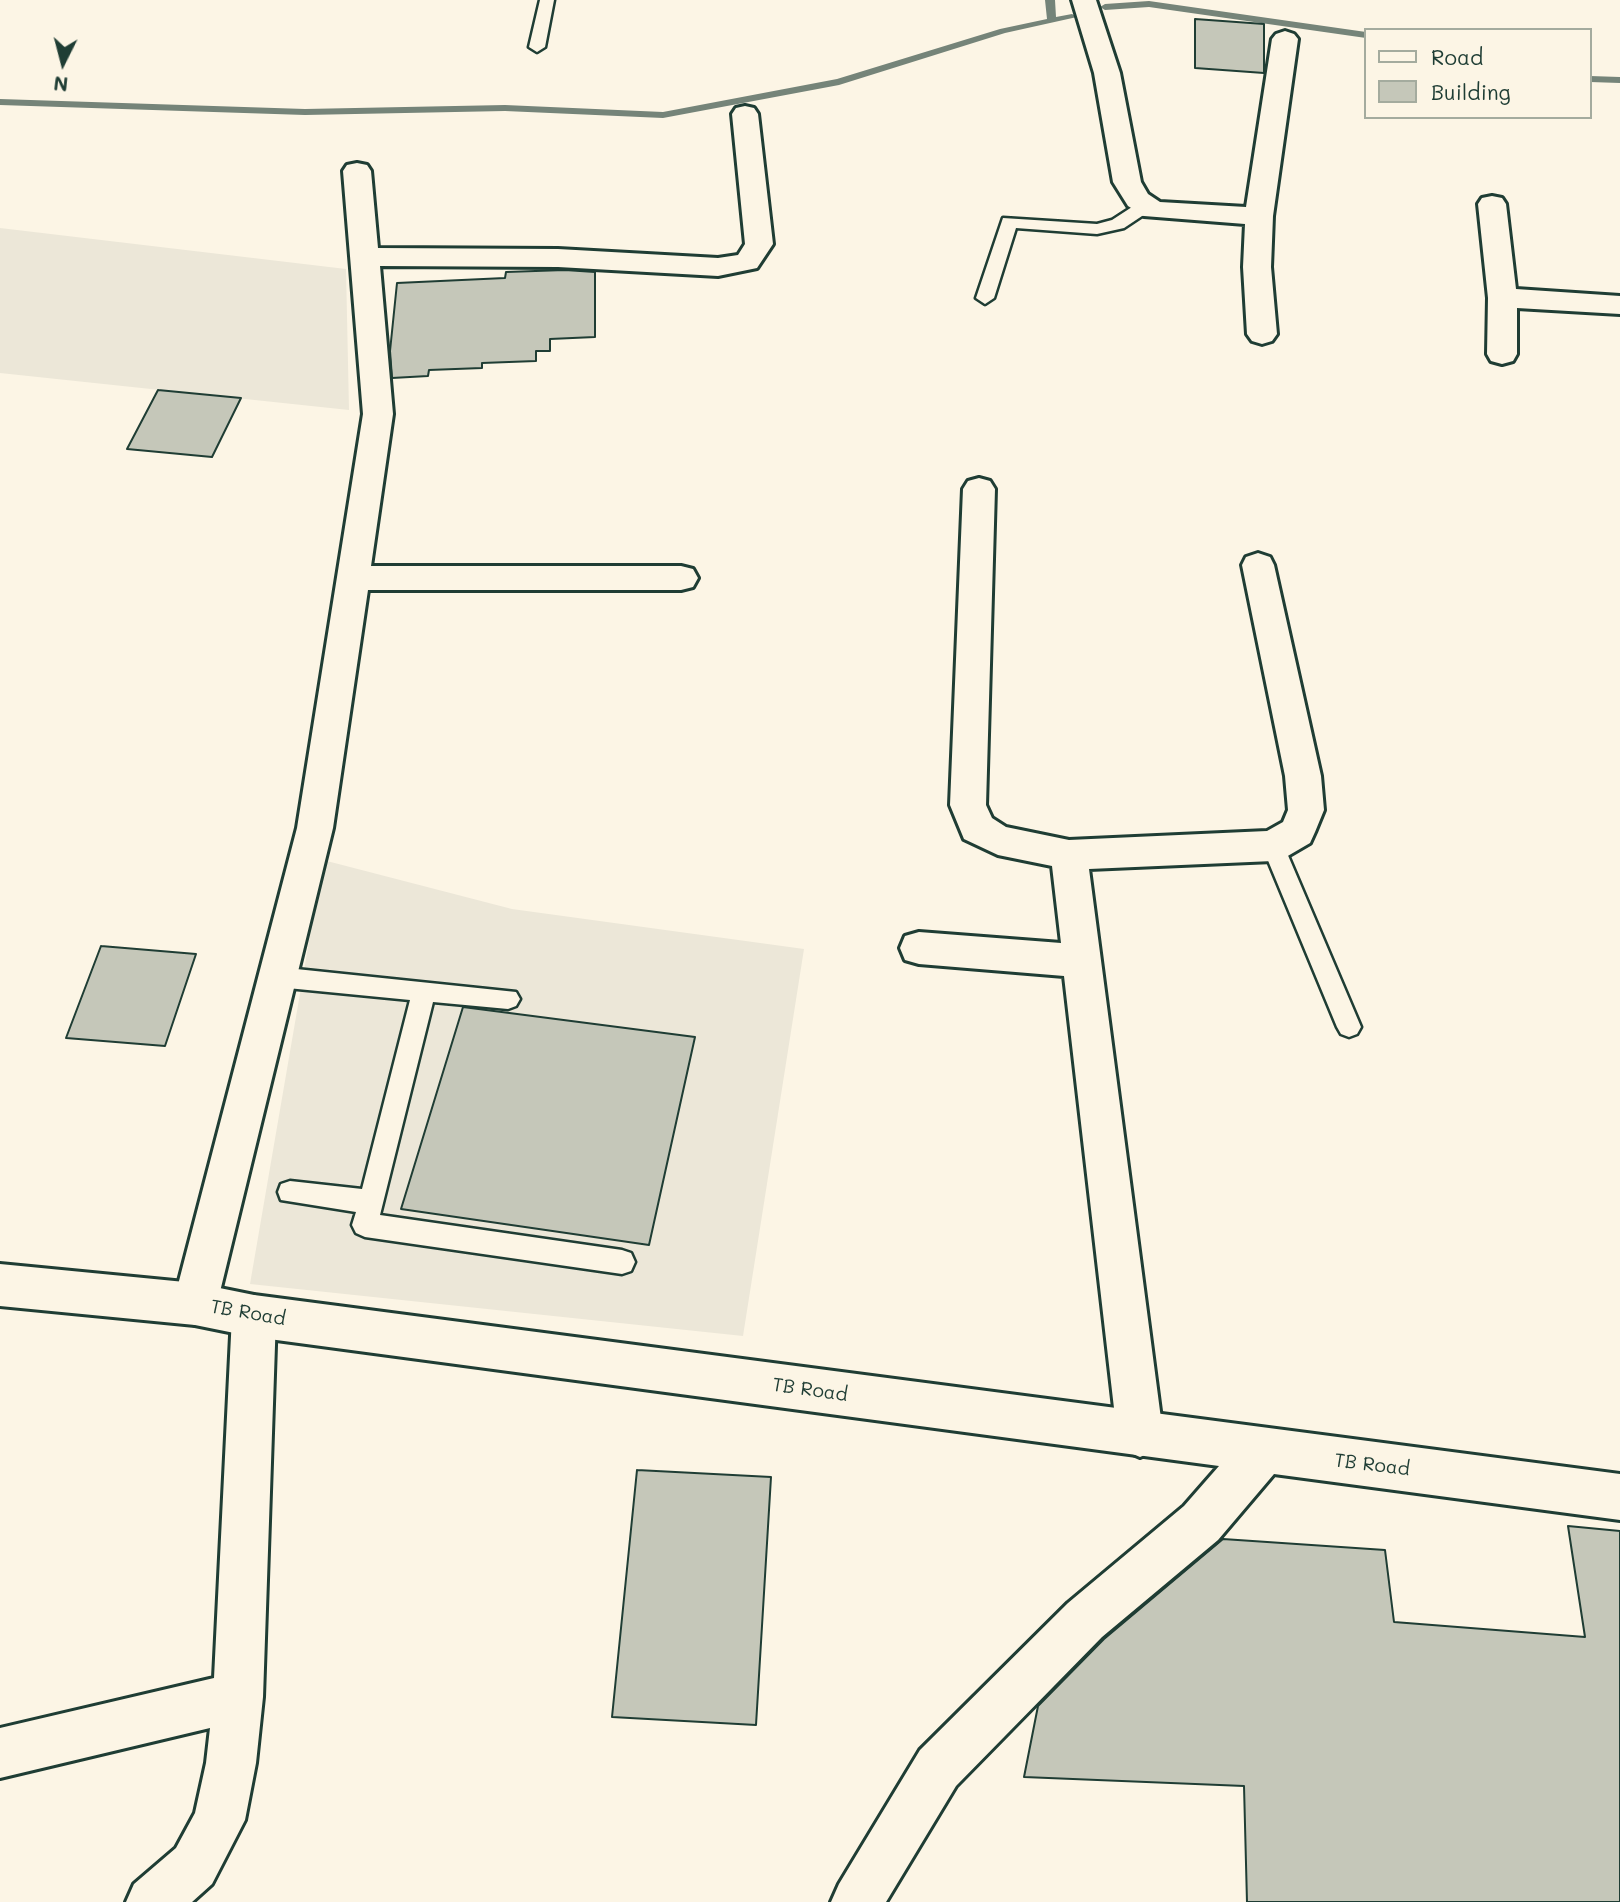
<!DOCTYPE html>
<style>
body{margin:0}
#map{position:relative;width:1620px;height:1902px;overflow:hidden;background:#fcf5e5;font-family:Mali,sans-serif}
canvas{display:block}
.legend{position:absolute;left:1364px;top:28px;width:228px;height:91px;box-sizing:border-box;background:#fcf5e5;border:2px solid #a4ab9e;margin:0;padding:9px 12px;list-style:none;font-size:21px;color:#1f3d34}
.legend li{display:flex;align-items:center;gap:14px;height:35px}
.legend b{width:35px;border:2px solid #a4ab9e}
.north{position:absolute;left:28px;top:28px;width:70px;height:70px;-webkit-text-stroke:5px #fcf5e5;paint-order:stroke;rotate:186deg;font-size:19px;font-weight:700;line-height:28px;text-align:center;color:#1f3d34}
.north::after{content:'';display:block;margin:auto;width:24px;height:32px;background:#1f3d34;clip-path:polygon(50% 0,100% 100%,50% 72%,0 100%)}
</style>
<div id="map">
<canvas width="1620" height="1902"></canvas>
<ul class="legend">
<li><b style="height:9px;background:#fcf5e5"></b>Road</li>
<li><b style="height:19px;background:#c5c7b9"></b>Building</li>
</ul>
<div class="north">N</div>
</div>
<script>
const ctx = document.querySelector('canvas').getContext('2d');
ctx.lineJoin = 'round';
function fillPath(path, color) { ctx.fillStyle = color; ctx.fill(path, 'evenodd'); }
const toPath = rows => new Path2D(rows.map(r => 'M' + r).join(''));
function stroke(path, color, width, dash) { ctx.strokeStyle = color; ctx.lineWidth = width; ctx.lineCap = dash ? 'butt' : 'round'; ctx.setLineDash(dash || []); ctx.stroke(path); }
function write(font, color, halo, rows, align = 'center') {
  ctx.font = font + ' Mali,sans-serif'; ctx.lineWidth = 6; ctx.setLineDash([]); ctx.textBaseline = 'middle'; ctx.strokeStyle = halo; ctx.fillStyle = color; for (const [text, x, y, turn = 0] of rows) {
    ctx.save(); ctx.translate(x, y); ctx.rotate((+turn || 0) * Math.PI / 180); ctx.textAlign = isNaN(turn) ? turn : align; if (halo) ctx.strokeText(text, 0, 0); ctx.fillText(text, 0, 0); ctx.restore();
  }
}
fillPath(toPath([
 [0,228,346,269,349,410,0,373],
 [323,860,512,909,804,949,743,1336,250,1284]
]), '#ece7d8');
fillPath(toPath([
 [1045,0,1055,0,1056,17,1072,14,1077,17,1005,33,839,85,663,118,505,111,305,115,0,105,0,99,305,109,505,105,663,112,837,79,1000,29,1047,19,1045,0],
 [1149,1,1366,32,1366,38,1149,7,1105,10,1100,7,1105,4,1149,1],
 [1590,76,1620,77,1620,83,1590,82,1590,76]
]), '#758479');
const building = toPath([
 [1195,19,1264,24,1264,73,1195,68,1195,19],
 [565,270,595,272,595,337,550,339,550,351,536,351,536,361,482,363,482,368,429,370,428,376,392,378,390,351,397,283,505,278,506,272,565,270],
 [158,390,241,398,212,457,127,449,158,390],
 [101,946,196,954,165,1046,66,1038,101,946],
 [463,1007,695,1037,649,1245,401,1209,463,1007],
 [637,1470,771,1477,756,1725,612,1717,637,1470],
 [1568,1526,1620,1531,1620,1902,1247,1902,1244,1786,1024,1777,1038,1706,1104,1639,1223,1539,1385,1550,1394,1622,1585,1637,1568,1526]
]);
fillPath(building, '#c5c7b9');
stroke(building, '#1f3d34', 2);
const lane = toPath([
 [540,0,554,0,545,47,537,52,529,47,540,0],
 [1154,205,1162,210,1160,214,1142,216,1124,228,1097,234,1016,228,994,298,985,304,976,298,1003,218,1097,224,1112,220,1132,207,1154,205],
 [1273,837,1281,840,1284,846,1361,1027,1357,1034,1349,1037,1341,1034,1337,1027,1262,846,1265,840,1273,837],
 [277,967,516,992,520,999,516,1006,508,1009,433,1002,380,1215,622,1250,631,1253,635,1262,631,1271,622,1274,365,1237,356,1233,352,1225,356,1212,281,1200,278,1192,281,1184,290,1181,362,1189,410,1000,277,987,269,984,266,977,269,970,277,967]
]);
const street = toPath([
 [1072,0,1096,0,1120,73,1141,182,1148,194,1160,202,1246,207,1272,39,1276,34,1285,31,1294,34,1298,39,1273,216,1271,267,1277,334,1272,341,1262,344,1252,341,1247,334,1243,267,1245,224,1144,216,1128,206,1113,182,1094,73,1072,0],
 [745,106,754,108,758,114,773,244,757,268,718,276,558,267,380,266,393,414,371,566,681,566,693,569,698,578,693,587,681,590,368,590,333,828,217,1304,210,1319,195,1325,180,1319,173,1304,297,828,363,414,343,171,347,165,357,163,367,165,371,171,378,248,558,249,718,258,738,255,745,244,732,114,736,108,745,106],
 [1492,196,1502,198,1506,204,1516,289,1620,296,1620,314,1517,308,1517,354,1513,361,1502,364,1491,361,1487,354,1488,298,1478,204,1482,198,1492,196],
 [979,478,990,481,995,489,986,805,992,818,1006,827,1069,840,1267,831,1283,822,1288,810,1285,776,1242,565,1246,557,1258,553,1270,557,1274,565,1321,776,1324,810,1315,832,1310,843,1286,857,1273,861,1089,869,1163,1434,1156,1450,1140,1457,1124,1450,1117,1434,1064,976,919,964,905,960,900,948,905,936,919,932,1061,943,1052,866,998,855,964,839,950,805,963,489,968,481,979,478],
 [254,1295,269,1301,276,1316,263,1697,256,1763,245,1820,212,1884,192,1902,126,1902,134,1884,176,1848,195,1813,206,1763,210,1728,0,1778,0,1728,214,1678,232,1316,239,1301,254,1295]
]);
const secondary = toPath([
 [0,1264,195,1283,254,1295,1620,1474,1620,1520,1274,1474,1218,1540,1102,1637,956,1786,886,1902,831,1902,839,1884,920,1750,1068,1603,1184,1506,1219,1466,254,1337,195,1325,0,1306,0,1264]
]);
stroke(lane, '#1f3d34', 5);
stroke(street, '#1f3d34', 6);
stroke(secondary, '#1f3d34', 6);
fillPath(lane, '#fcf5e5');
fillPath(street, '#fcf5e5');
fillPath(secondary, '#fcf5e5');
write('19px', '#1f3d34', '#fcf5e5', [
 ["TB Road",248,1313,10],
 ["TB Road",810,1390,8],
 ["TB Road",1372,1465,7]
]);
</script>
